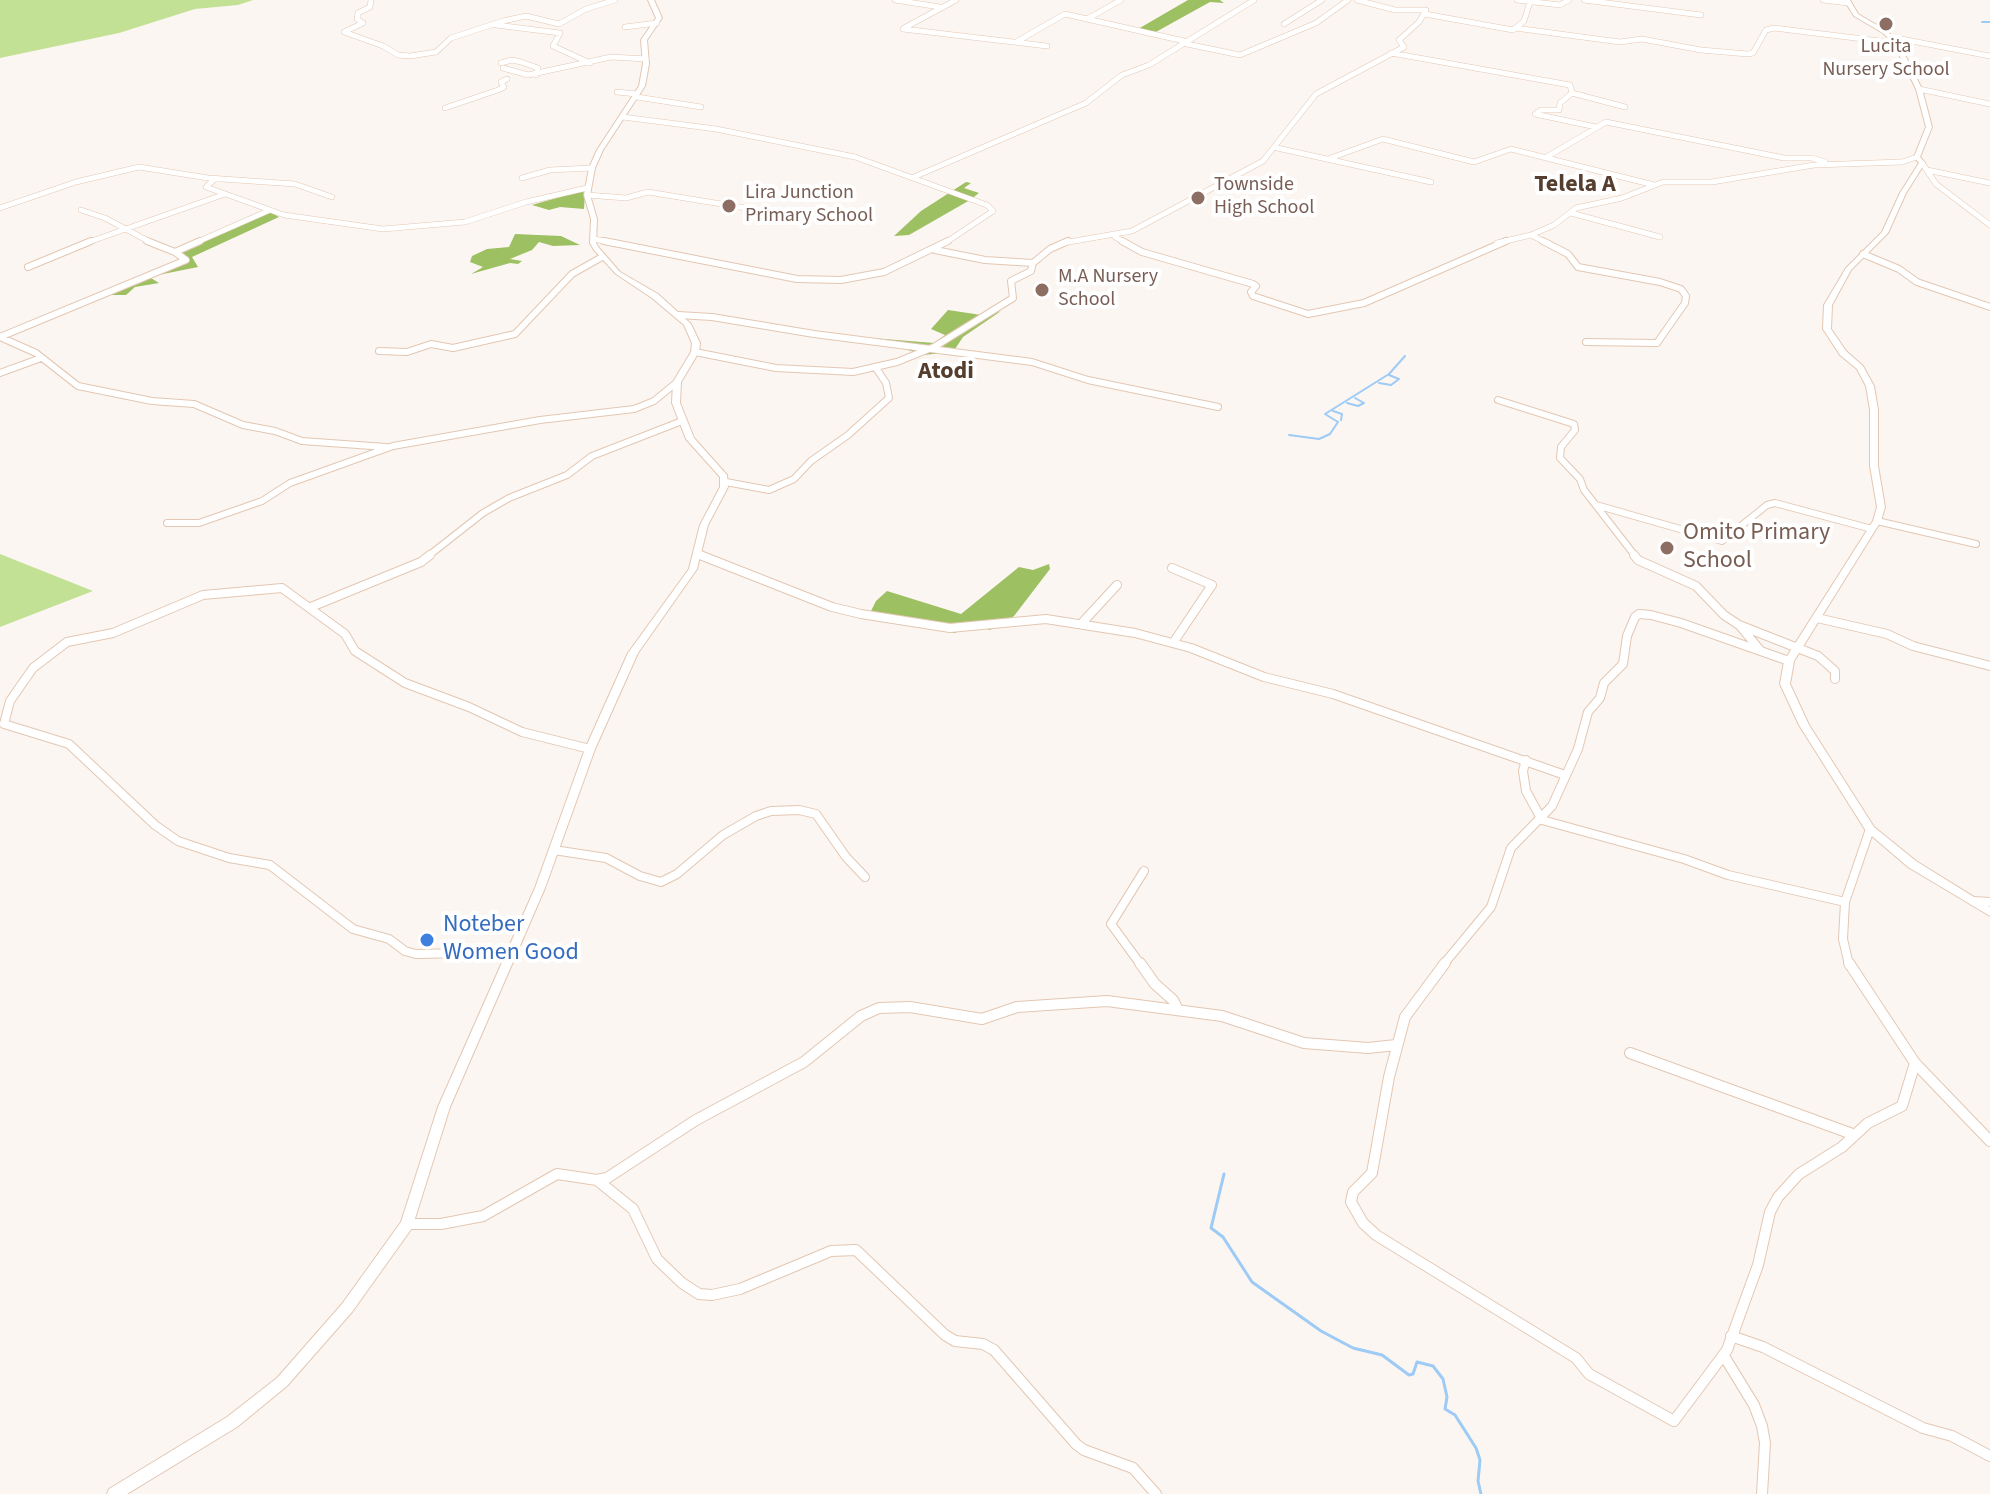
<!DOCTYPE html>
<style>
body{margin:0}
canvas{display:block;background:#fcf6f2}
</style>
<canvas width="1990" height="1494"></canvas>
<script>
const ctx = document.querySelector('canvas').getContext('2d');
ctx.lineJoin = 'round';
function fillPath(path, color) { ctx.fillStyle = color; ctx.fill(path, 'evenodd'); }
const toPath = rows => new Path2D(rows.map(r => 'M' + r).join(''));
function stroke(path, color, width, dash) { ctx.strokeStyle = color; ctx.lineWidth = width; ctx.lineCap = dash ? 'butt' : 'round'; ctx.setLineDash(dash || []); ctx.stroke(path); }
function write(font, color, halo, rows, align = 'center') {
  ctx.font = font + ' "Source Sans 3",sans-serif'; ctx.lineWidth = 8; ctx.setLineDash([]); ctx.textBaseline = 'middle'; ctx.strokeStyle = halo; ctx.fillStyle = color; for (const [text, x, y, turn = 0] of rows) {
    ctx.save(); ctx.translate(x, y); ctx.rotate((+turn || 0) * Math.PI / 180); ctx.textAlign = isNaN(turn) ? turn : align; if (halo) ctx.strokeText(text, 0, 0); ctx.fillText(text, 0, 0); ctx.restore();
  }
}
fillPath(toPath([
 [0,0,253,0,238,5,195,9,119,33,0,58],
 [0,554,93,591,0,627]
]), '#c3e195');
fillPath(toPath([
 [1188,0,1220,0,1224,3,1210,2,1154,33,1138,29],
 [966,182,971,183,964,188,979,193,970,200,909,235,894,236,921,211],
 [581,191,585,193,584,209,560,207,549,210,532,205],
 [270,212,279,217,192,257,198,267,158,275,151,278,159,283,135,287,126,295,112,295,112,292,184,262,177,252],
 [515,234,561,236,580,245,553,246,539,242,532,250,510,259,522,261,518,264,510,263,471,274,483,267,470,262,472,256,487,249,509,247],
 [948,310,988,316,1001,311,963,337,953,352,923,355,902,348,903,346,858,343,859,337,934,343,945,335,931,329],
 [1049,564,1050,569,1014,616,990,630,971,624,955,633,868,617,876,601,887,591,961,614,1019,567,1033,570]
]), '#9dc062');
stroke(toPath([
 [1982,22,1990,22],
 [1379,383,1391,385,1399,379,1389,375],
 [1347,403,1358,406,1364,403,1355,398],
 [1333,411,1342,414,1341,420],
 [1289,435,1319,439,1330,434,1338,422,1325,414,1389,374,1405,356]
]), '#9dcbf5', 2);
stroke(toPath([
 [1224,1174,1211,1228,1223,1237,1252,1282,1321,1331,1353,1348,1382,1355,1409,1375,1413,1374,1417,1362,1433,1366,1443,1379,1447,1397,1445,1409,1455,1415,1476,1448,1480,1460,1478,1481,1481,1494]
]), '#9dcbf5', 3);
const minorFar3 = toPath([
 [371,0,370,7,358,13,357,19,363,23,344,32,383,46,398,55,410,56,436,52,451,38,503,21,526,16,559,24,586,9,615,0],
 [895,0,940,7],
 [1357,0,1395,10,1426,10],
 [1517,0,1560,5,1569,0],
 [1584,0,1701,15],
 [1823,0,1848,3],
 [1425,14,1513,30,1524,21,1530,2],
 [1087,19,1121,0],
 [1284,24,1322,0],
 [496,25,560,33,553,46,590,63],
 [625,27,657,23],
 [904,28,956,0],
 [1515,28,1620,42,1642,39,1701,50,1748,54,1753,53,1766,30,1774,28,1896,43],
 [903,29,1047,46],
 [1891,37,1990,56],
 [1016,42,1065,14,1184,41],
 [1182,43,1240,55,1316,23,1348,0],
 [1391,53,1570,85,1572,93,1560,103,1559,110,1541,110,1535,114,1596,127],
 [501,63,512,60,521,62,538,68,536,75],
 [503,68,528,75,611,57,646,59],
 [1919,89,1990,104],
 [617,92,637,94],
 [1572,93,1625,107],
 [637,97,701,107],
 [445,108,498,90,504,87,501,82,507,79],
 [623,117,716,129,855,157,987,205,993,211,945,243],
 [1277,148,1431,182],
 [1545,158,1606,122,1784,158,1812,158,1825,162],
 [1328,159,1383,139,1474,162,1511,149,1654,185],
 [1922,163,1936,184,1990,225],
 [1927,170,1990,183],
 [914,177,1086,103,1122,75,1149,65,1254,0],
 [216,178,206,187,284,215,383,229,465,222,526,202,587,188],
 [522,178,550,170,592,168],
 [587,195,626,198,648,192,770,212],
 [0,208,76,182,139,167,208,178,295,184,332,197],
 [81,210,105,218,152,243],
 [1571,213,1660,237],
 [1531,235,1547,243],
 [1115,237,1126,243],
 [594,239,614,243],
 [86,243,225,194],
 [195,243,270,210],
 [1063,243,1132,231,1263,161,1316,94,1404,47,1399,40,1419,22,1426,10],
 [1497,243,1531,235,1554,225,1576,208,1622,198,1663,182,1712,182,1814,165,1902,162,1917,157]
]);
const minorFar2 = toPath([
 [147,241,175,252],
 [604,241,797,279,841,280,884,272,948,241],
 [1122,241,1142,252,1253,284,1256,286,1251,292,1253,296,1308,314,1364,303,1506,241],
 [1543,241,1568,254,1578,267,1660,282,1681,289,1686,296,1685,303,1657,343,1586,342],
 [935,250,985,260,1033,263],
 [1863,254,1899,269,1917,282,1990,307],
 [28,267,91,241],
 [678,315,712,317,814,334,1032,362,1088,380,1218,407],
 [0,337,36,353,78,386,152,401,194,404,243,425,275,431,302,441,386,447],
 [0,337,186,260,175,252,200,241],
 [379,351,407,352,431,344,453,348,515,334,572,274,602,257],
 [695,352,776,368,853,372,897,362,934,347,1013,298,1011,281,1031,271,1033,263,1050,249,1068,241],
 [0,373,41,358],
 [1498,400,1574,424,1575,430,1561,447,1560,458,1580,479,1584,490,1636,557],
 [726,482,769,490,794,479,811,461,848,435,889,398,886,383,876,368],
 [1596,505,1722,541,1767,505,1775,503,1872,529],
 [1877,521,1976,544],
 [167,523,199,523,262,501,290,483,393,446,540,420,634,409,654,401,677,382],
 [699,555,705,557],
 [427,557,483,513,509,498,567,475,592,456,682,421]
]);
const minorFar1 = toPath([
 [700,555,832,607,861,614,950,628,1046,619,1135,633,1191,648,1264,677,1333,694,1565,775],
 [1634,555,1638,560,1696,586,1724,615,1739,625,1818,656,1835,671,1835,679],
 [1172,568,1212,585,1173,643],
 [311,607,421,562,430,555],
 [1817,618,1887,634,1913,646,1990,666],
 [1081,624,1117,585],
 [1740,626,1760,650],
 [1526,760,1523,771,1526,791,1542,820,1684,859,1728,875,1845,902],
 [554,850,606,858,640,876,661,882,677,874,723,835,756,816,771,811,799,810,816,814,846,857,865,877],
 [1973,901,1990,902],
 [512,952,416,954,405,951,389,939,353,929,270,865,229,858,178,841,155,825,69,744,4,724,10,701,33,668,67,642,113,633,203,595,282,588,345,634,355,651,405,683,469,707,522,732,590,749],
 [1141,965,1111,924,1144,871],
 [1443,965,1491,907,1511,848,1552,806,1578,749,1588,712,1600,698,1604,683,1623,664,1627,636,1635,617,1639,614,1651,615,1681,623,1789,661],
 [1849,965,1843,939,1845,902,1870,829]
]);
const minor = toPath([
 [1140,963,1155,984,1173,1000,1178,1010],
 [1445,963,1405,1017,1389,1077,1372,1173,1353,1192,1351,1202,1363,1223,1376,1235,1576,1358,1589,1374,1674,1421,1727,1350,1758,1265,1770,1212,1778,1197,1799,1174,1842,1147,1868,1123,1902,1106,1915,1063],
 [1849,963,1915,1063,1990,1141],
 [1630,1053,1855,1135],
 [597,1180,633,1209,657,1259,682,1283,699,1294,712,1295,740,1289,831,1251,856,1250,945,1335,955,1341,983,1344,994,1350,1076,1444,1084,1450,1133,1468,1156,1494],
 [407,1224,441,1224,483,1216,557,1174,597,1180,607,1178,696,1120,804,1062,861,1016,879,1008,910,1007,982,1019,1017,1007,1107,1001,1222,1016,1304,1043,1368,1048,1396,1045],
 [1731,1336,1763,1347,1923,1428,1952,1436,1990,1456],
 [1724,1356,1754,1405,1762,1426,1765,1443,1762,1494]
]);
const tertiary = toPath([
 [648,0,654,0,662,18,647,40,649,64,645,86,603,150,595,168,590,195,597,219,596,243,599,248,620,272,658,294,691,324,700,343,699,352,681,382,680,403,694,438,727,475,728,487,708,525,697,569,638,653,595,749,545,888,450,1107,412,1228,352,1312,287,1386,237,1427,127,1494,107,1494,109,1489,227,1417,277,1378,342,1304,401,1222,438,1107,535,888,585,749,628,653,689,569,700,525,720,487,720,477,686,439,672,403,673,382,691,352,692,343,684,325,652,298,616,274,594,250,590,243,591,219,584,195,589,168,597,150,639,86,643,64,641,40,656,18,648,0],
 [1844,0,1850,0,1858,14,1887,31,1899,43,1922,89,1932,127,1920,157,1925,163,1906,193,1888,233,1851,270,1832,305,1831,329,1846,351,1863,366,1874,386,1878,410,1878,466,1885,507,1881,521,1794,661,1790,684,1809,725,1874,827,1916,861,1990,907,1990,916,1908,867,1866,831,1799,725,1780,684,1784,661,1873,521,1877,507,1870,466,1870,410,1866,386,1857,369,1840,355,1823,329,1824,305,1846,268,1882,232,1900,193,1919,163,1914,157,1926,127,1916,89,1894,44,1883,33,1854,16,1844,0]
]);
stroke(minorFar3, '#e3c7b2', 6);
stroke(minorFar2, '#e3c7b2', 8);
stroke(minorFar1, '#e3c7b2', 10);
stroke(minor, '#e3c7b2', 12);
stroke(tertiary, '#e3c7b2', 2);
stroke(minorFar3, '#fff', 5);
stroke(minorFar2, '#fff', 6);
stroke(minorFar1, '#fff', 8);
stroke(minor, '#fff', 10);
fillPath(tertiary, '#fff');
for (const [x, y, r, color] of [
 [1886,24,8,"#8d6e63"],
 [1198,198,8,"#8d6e63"],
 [729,206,8,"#8d6e63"],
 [1042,290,8,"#8d6e63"],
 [1667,548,8,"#8d6e63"],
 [427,940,8,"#3f7fe0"]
]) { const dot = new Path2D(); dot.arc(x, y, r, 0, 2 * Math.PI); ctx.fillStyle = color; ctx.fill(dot); stroke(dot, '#fff', 3); }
write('20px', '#785e54', '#fff', [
 ["Lucita",1886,48,"center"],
 ["Nursery School",1886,71,"center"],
 ["Townside",1214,186],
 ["High School",1214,209],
 ["Lira Junction",745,194],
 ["Primary School",745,217],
 ["M.A Nursery",1058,278],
 ["School",1058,301]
], 'left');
write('bold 24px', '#553e2d', '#fff', [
 ["Telela A",1575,186],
 ["Atodi",946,373]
]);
write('24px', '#785e54', '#fff', [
 ["Omito Primary",1683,534],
 ["School",1683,562]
], 'left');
write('24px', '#366cbe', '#fff', [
 ["Noteber",443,926],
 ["Women Good",443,954]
], 'left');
</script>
